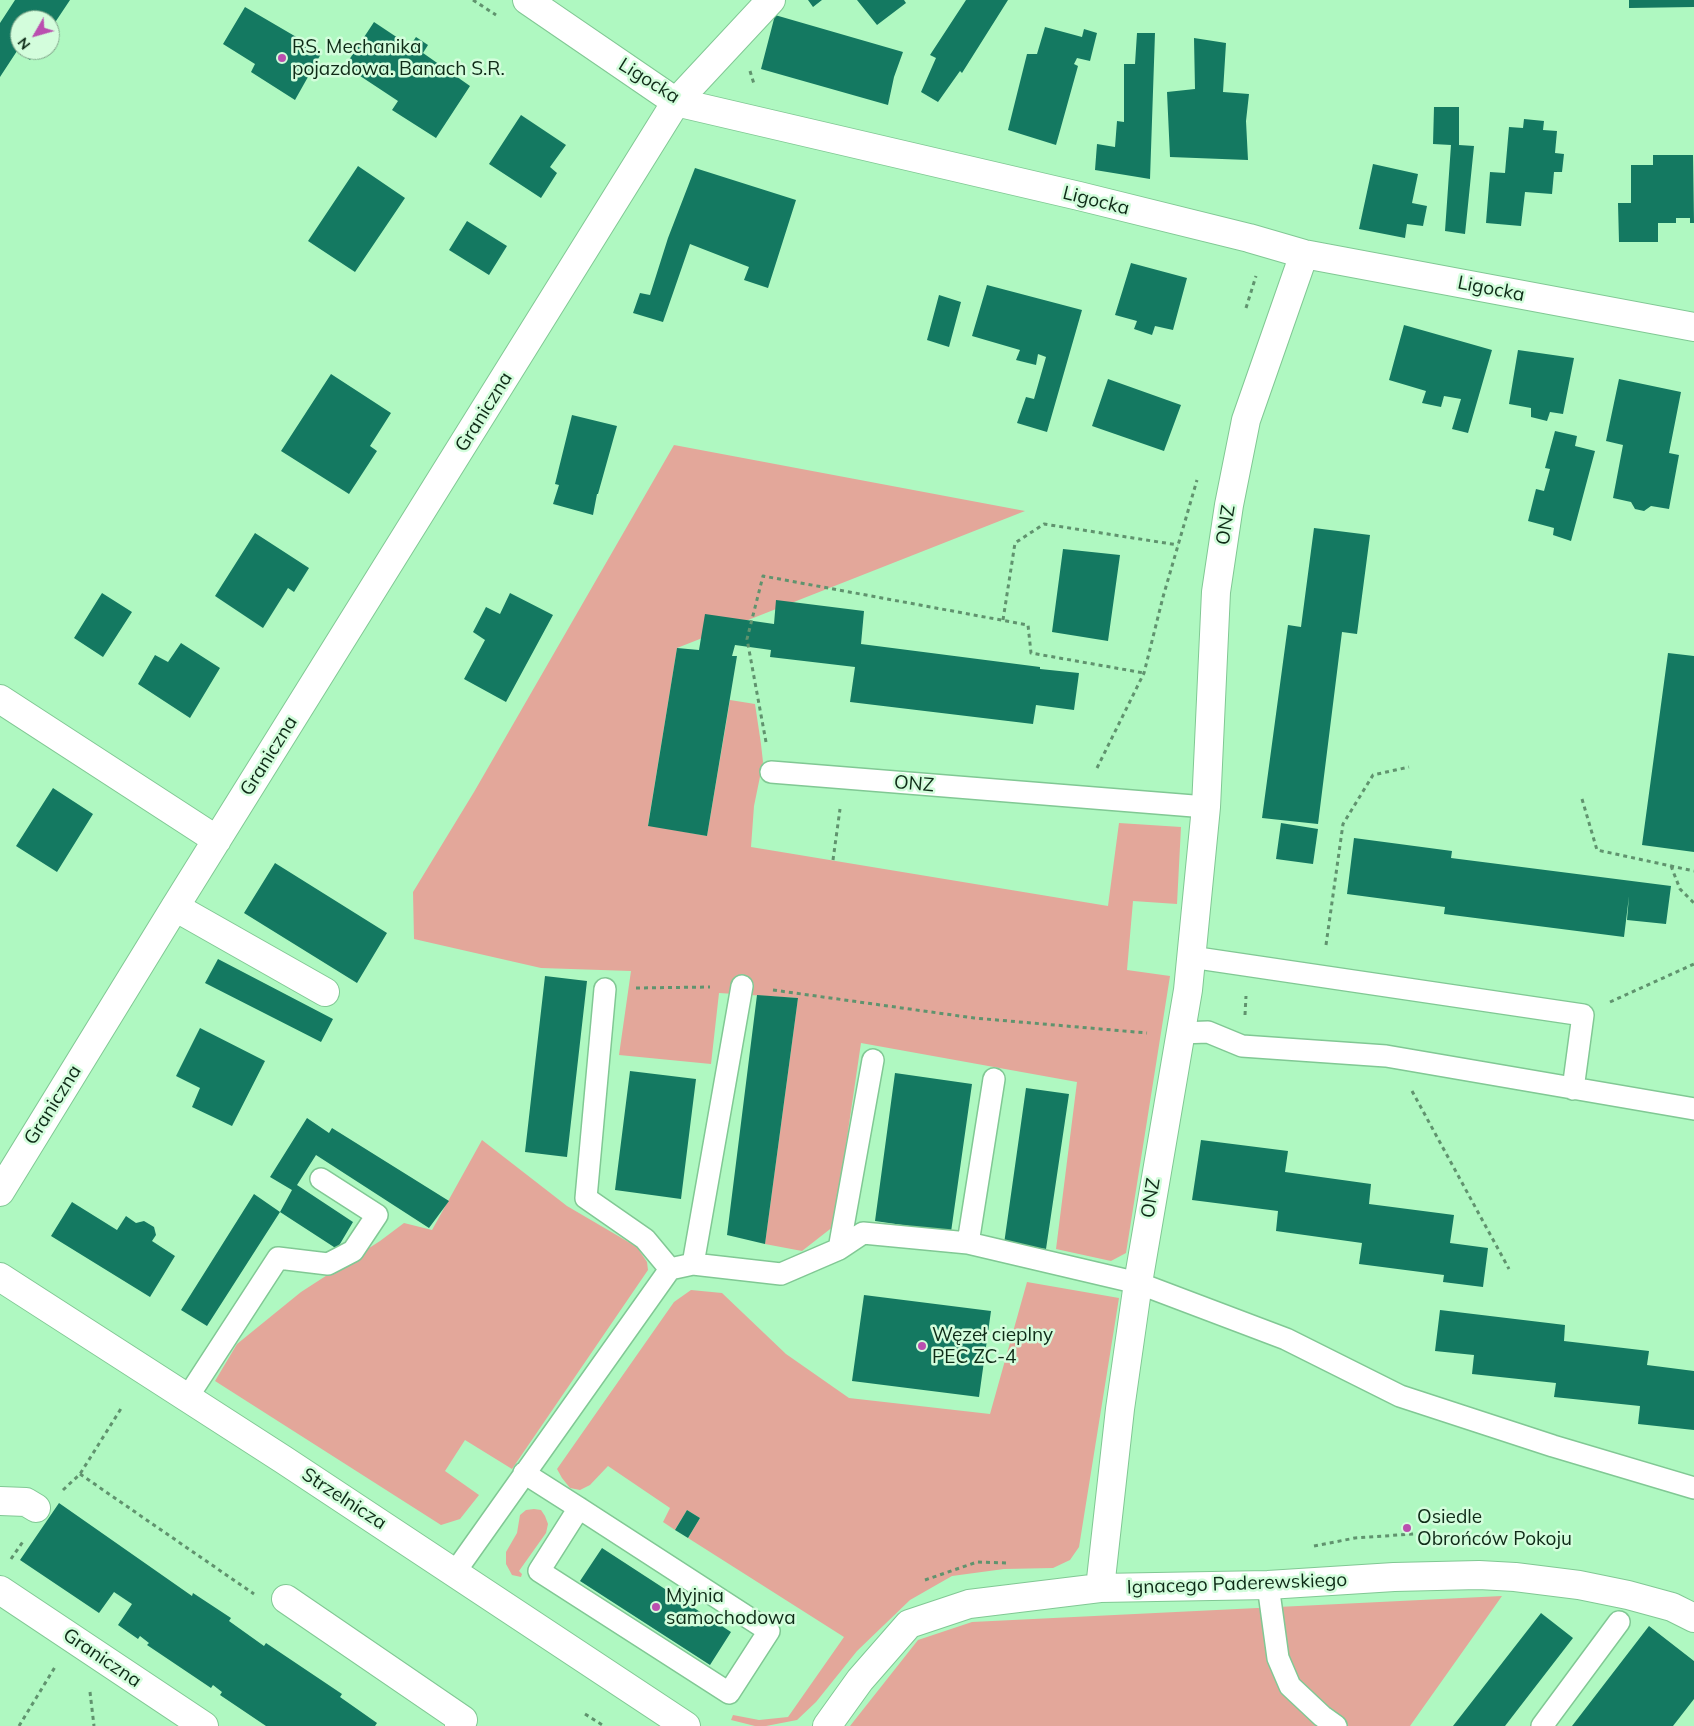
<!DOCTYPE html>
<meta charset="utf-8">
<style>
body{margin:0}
#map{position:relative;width:1694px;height:1726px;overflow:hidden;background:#aff8c1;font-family:Mulish,sans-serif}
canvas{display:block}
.north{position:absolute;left:10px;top:10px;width:50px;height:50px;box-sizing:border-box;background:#d3fddc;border:1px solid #84a98d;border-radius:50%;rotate:232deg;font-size:14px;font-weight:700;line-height:20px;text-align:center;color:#0e2b17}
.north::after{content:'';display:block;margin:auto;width:18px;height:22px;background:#ba4faf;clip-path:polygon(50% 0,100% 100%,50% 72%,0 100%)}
</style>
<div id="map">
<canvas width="1694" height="1726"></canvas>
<div class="north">N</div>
</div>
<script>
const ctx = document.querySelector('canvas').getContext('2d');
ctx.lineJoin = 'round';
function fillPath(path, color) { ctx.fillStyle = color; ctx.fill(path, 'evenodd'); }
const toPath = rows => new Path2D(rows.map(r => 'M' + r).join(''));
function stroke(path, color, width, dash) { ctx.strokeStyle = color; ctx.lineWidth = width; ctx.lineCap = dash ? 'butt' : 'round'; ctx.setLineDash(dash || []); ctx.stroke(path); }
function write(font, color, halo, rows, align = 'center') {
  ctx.font = font + ' Mulish,sans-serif'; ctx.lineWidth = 5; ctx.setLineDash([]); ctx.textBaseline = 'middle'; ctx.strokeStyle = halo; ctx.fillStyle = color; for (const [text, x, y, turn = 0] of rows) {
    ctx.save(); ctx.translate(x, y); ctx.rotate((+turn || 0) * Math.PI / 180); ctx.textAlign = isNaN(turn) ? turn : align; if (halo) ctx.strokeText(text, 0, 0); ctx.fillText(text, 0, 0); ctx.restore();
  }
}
fillPath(toPath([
 [674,445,1025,511,677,648,648,825,707,836,730,700,755,704,761,744,763,762,754,806,751,847,1108,906,1119,823,1181,827,1177,904,1133,901,1127,970,1170,976,1126,1253,1111,1261,1056,1249,1077,1082,861,1043,834,1226,802,1251,765,1244,798,998,719,993,711,1064,619,1055,631,971,541,968,414,939,413,892,474,792],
 [482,1140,567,1206,637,1247,647,1262,648,1270,512,1469,465,1440,445,1471,479,1495,460,1519,441,1525,215,1381,237,1344,301,1292,380,1241,404,1223,432,1230],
 [1027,1282,1119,1298,1079,1547,1070,1560,1053,1568,1004,1569,952,1576,910,1600,857,1651,816,1702,797,1720,766,1726,755,1726,731,1720,733,1715,759,1720,788,1717,844,1637,688,1538,700,1518,687,1510,675,1530,663,1522,670,1508,608,1466,590,1485,580,1490,570,1488,562,1478,557,1469,674,1302,691,1290,722,1293,786,1354,849,1398,990,1414],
 [534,1509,541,1510,545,1516,548,1524,546,1533,519,1571,522,1574,521,1577,512,1575,506,1564,506,1552,517,1533,520,1515,526,1510],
 [1502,1596,1410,1726,850,1726,918,1640,972,1622]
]), '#e3a79a');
fillPath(toPath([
 [15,0,70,0,50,30,50,20,20,20,20,50,37,50,30,60,17,51,0,77,0,23],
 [808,0,822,0,813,7],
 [857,0,904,0,906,3,877,25],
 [966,0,1008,0,962,73,960,71,938,102,921,92,936,58,930,55],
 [1629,0,1694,0,1694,7,1629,8],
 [245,7,322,52,295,100,251,72,255,64,223,44],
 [775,15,903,52,894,77,888,105,761,69],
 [374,22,410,46,416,37,428,45,423,53,470,86,436,138,392,110,398,101,345,66],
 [1045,27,1082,37,1084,29,1097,33,1090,61,1077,58,1074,64,1078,66,1056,145,1008,130,1027,54,1037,54],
 [1137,33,1155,33,1150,179,1095,170,1097,144,1115,147,1117,121,1124,122,1124,64,1135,64],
 [1194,38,1226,43,1223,92,1249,94,1246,121,1248,160,1170,157,1167,92,1195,89],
 [1434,107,1459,107,1459,145,1474,146,1465,234,1445,231,1451,145,1433,144],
 [521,115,566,145,550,167,557,173,541,198,489,164],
 [1524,119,1544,121,1543,130,1557,131,1555,153,1564,154,1562,172,1554,172,1552,194,1525,192,1521,226,1486,223,1490,172,1505,173,1509,127,1523,128],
 [1653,155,1693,155,1694,223,1690,223,1690,218,1676,218,1676,223,1658,223,1658,242,1619,242,1618,203,1631,203,1631,165,1653,165],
 [1373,164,1418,174,1412,203,1427,206,1423,226,1407,224,1405,238,1359,229],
 [358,166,405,198,355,272,308,241],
 [695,168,796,200,768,288,744,280,749,267,690,244,663,322,633,313,640,293,650,295,668,238],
 [467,221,507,246,489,275,449,250],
 [1131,263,1187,278,1173,330,1155,326,1152,335,1134,329,1137,321,1115,315],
 [987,285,1082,310,1047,432,1017,423,1026,397,1034,399,1046,357,1038,354,1036,365,1016,360,1020,350,972,336],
 [939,295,961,302,949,347,927,340],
 [1404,325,1492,350,1468,433,1452,429,1461,399,1444,396,1441,407,1422,403,1426,391,1389,380],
 [1518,350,1574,358,1563,414,1550,412,1547,421,1531,417,1531,408,1509,404],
 [331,374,391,413,370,446,377,451,349,494,281,451],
 [1108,379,1181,405,1164,451,1092,426],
 [1619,379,1681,392,1669,453,1679,455,1669,509,1651,506,1644,511,1635,509,1631,502,1613,498,1623,445,1606,441],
 [572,415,617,426,598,494,597,494,593,515,553,504,559,485,555,484],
 [1555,431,1577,436,1575,446,1595,451,1571,541,1553,535,1554,528,1528,521,1536,489,1544,491,1550,469,1545,468],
 [1314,528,1370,535,1357,634,1342,632,1318,824,1262,818,1288,625,1301,627],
 [255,533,309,568,294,592,288,588,263,628,215,596],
 [1063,549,1120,555,1108,641,1052,632],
 [102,593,132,612,103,657,74,638],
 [510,593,553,615,506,702,464,679,485,640,473,632,486,607,500,614],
 [776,600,864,611,861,644,1040,667,1040,669,1079,673,1074,710,1036,705,1033,724,850,702,855,667,770,657,771,650,735,645,732,656,737,656,707,836,648,826,677,648,699,650,705,614,774,624],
 [181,643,220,668,190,718,138,684,155,655,168,662],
 [1668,653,1694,656,1694,852,1642,845],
 [53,788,93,814,57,872,16,846],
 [1281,823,1318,829,1313,864,1276,859],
 [1354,838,1452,851,1451,858,1671,886,1666,924,1627,920,1629,896,1624,937,1444,914,1445,907,1347,894],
 [275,863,387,933,357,983,244,913],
 [218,959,333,1019,321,1042,205,983],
 [545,976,587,981,567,1157,525,1152],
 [757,995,798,998,765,1244,727,1235],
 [200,1028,265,1061,232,1126,192,1107,200,1088,176,1076],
 [630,1071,696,1079,681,1199,615,1190],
 [895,1073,972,1084,951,1232,875,1221],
 [1026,1088,1069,1094,1046,1249,1004,1244],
 [307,1118,329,1133,332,1128,449,1201,429,1228,316,1155,297,1185,353,1222,337,1249,280,1212,292,1190,270,1177],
 [1201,1140,1288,1151,1285,1172,1371,1184,1369,1204,1454,1215,1450,1243,1488,1248,1483,1287,1443,1282,1444,1275,1359,1264,1362,1243,1276,1231,1278,1211,1192,1200],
 [254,1194,280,1212,207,1326,181,1310],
 [72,1202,117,1230,126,1216,136,1223,144,1221,154,1227,156,1235,152,1241,175,1256,150,1297,51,1236],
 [864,1295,991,1311,979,1397,852,1381],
 [1440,1310,1565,1325,1564,1341,1649,1351,1647,1365,1694,1371,1694,1430,1638,1424,1640,1406,1554,1397,1556,1383,1472,1374,1474,1355,1435,1351],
 [59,1503,192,1596,193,1593,231,1618,229,1621,264,1646,266,1643,342,1694,340,1697,377,1723,375,1726,266,1726,220,1695,222,1692,213,1685,211,1688,147,1645,149,1643,140,1636,138,1639,118,1625,132,1604,114,1592,99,1613,20,1560],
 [687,1510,700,1518,688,1538,675,1530],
 [602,1548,731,1632,710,1665,580,1581],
 [1541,1613,1573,1638,1505,1726,1453,1726],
 [1649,1626,1694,1661,1694,1699,1673,1726,1572,1726]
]), '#147961');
const lane = toPath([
 [771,772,1206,807],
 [1191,957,1583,1015,1573,1089],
 [605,989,586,1198,645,1239,670,1269],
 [1180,1033,1208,1032,1242,1046,1386,1056,1694,1109],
 [968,1243,994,1079],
 [839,1249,873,1060],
 [693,1264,742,986],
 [187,1398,278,1258,328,1264,353,1251,377,1215,321,1179],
 [524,1473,579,1508,769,1631,729,1693,539,1571,579,1508],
 [455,1572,670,1269,693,1264,781,1274,839,1249,863,1233,968,1243,1138,1283,1286,1339,1400,1396,1553,1446,1694,1488],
 [1268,1585,1278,1658,1290,1686,1322,1716,1336,1726],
 [1542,1726,1619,1622]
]);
const street = toPath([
 [527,0,676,102,1079,196,1249,238,1304,254,1694,327],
 [0,699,217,840],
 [175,907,325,992],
 [0,1192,175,907,676,102,771,0],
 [0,1501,26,1502,36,1508],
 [1100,1588,1120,1409,1138,1283,1188,990,1206,807,1216,592,1229,505,1246,420,1304,254],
 [0,1590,204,1726],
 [286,1599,463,1720,459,1726],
 [827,1726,860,1680,909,1624,969,1604,1100,1588,1268,1585,1394,1577,1479,1575,1515,1577,1579,1585,1628,1595,1672,1607,1694,1618]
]);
const secondary = toPath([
 [0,1277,284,1460,686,1726]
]);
stroke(lane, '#81c894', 24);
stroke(street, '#81c894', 30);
stroke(secondary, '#81c894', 30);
stroke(toPath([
 [473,0,496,15],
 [750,71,754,84],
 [1246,308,1256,276],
 [1003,620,1015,543,1044,524,1178,545],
 [766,742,747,639,763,576,1028,625,1031,653,1144,673],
 [1097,768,1144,673,1163,597,1197,480],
 [1582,799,1597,850,1694,871],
 [833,860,840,809],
 [1671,866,1680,889,1694,903],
 [1326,945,1343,824,1373,775,1409,767],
 [636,988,710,987],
 [773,990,974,1018,1147,1033],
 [1610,1002,1694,964],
 [1245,1015,1246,996],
 [1412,1091,1509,1269],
 [80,1474,254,1594],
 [63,1490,80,1474,122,1407],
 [1314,1546,1355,1538,1427,1533,1462,1539],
 [11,1559,24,1540],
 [925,1580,977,1562,1006,1563],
 [90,1692,94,1726],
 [585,1714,604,1726],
 [19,1726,55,1667]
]), '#60936e', 3, [4, 4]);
stroke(lane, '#fff', 21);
stroke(street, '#fff', 28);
stroke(secondary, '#fff', 28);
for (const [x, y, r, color] of [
 [282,58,5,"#ba4faf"],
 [922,1346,5,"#ba4faf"],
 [1407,1528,5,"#ba4faf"],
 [656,1607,5,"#ba4faf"]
]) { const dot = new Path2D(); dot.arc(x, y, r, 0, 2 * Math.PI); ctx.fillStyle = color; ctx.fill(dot); stroke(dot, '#d3fddc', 2); }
write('19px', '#0e2b17', '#d3fddc', [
 ["RS. Mechanika",292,47],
 ["pojazdowa. Banach S.R.",292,69],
 ["Węzeł cieplny",932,1335],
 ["PEC ZC-4",932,1357],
 ["Osiedle",1417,1517],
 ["Obrońców Pokoju",1417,1539],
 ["Myjnia",666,1596],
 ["samochodowa",666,1618]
], 'left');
write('19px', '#0e2b17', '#d3fddc', [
 ["Ligocka",649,81,32],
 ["Ligocka",1096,201,14],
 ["Ligocka",1491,289,11],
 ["Graniczna",484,412,-58],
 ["ONZ",1226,525,-81],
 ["Graniczna",269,756,-58],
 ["ONZ",914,784,5],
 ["Graniczna",53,1105,-58],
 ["ONZ",1151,1198,-81],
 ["Strzelnicza",344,1499,33],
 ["Ignacego Paderewskiego",1237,1584,-2],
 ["Graniczna",102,1658,34]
]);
</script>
